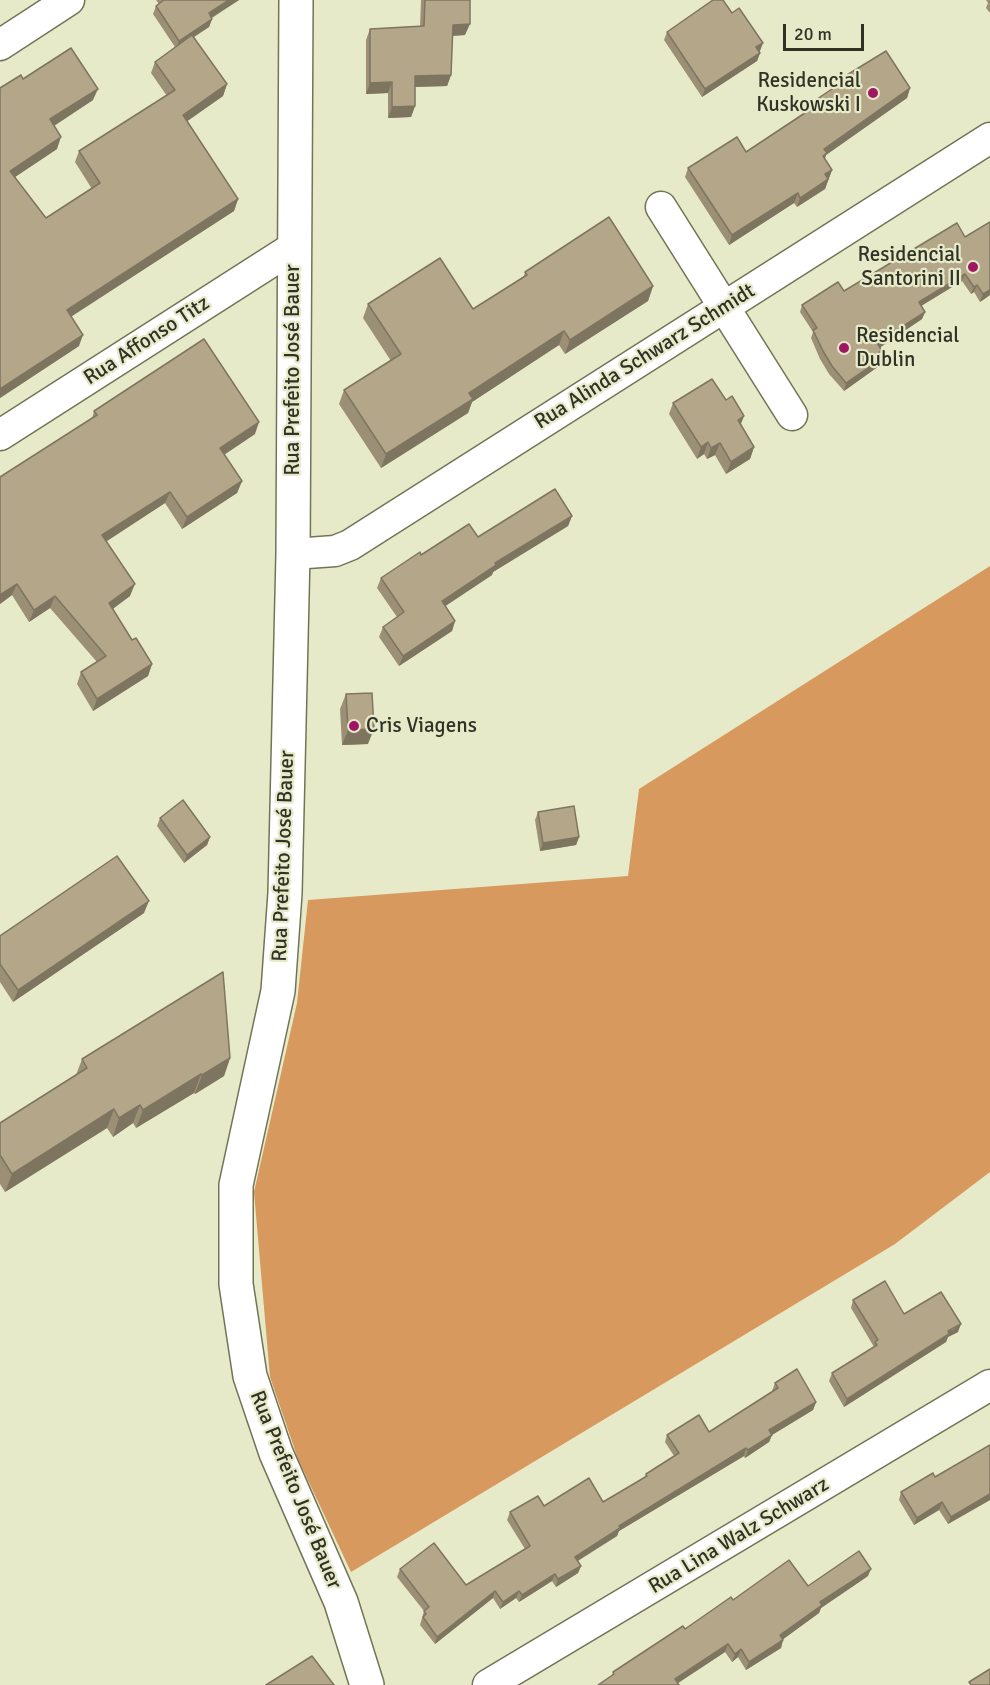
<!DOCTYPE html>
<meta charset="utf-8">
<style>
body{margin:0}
#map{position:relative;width:990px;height:1685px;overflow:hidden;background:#e7eac9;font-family:Signika,sans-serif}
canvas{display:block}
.scale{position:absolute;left:783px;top:24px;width:81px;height:27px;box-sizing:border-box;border:3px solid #313226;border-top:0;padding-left:8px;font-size:18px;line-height:21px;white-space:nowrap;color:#313226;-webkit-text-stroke:4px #e7eac9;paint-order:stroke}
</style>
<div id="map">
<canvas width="990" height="1685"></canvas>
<div class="scale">20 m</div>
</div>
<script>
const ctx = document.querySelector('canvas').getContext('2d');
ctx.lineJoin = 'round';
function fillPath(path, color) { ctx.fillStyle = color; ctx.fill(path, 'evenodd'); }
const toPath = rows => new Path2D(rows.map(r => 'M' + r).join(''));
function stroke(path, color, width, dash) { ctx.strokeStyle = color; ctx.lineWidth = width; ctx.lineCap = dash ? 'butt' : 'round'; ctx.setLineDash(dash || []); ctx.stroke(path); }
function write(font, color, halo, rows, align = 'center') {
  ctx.font = font + ' Signika,sans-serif'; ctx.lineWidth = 4.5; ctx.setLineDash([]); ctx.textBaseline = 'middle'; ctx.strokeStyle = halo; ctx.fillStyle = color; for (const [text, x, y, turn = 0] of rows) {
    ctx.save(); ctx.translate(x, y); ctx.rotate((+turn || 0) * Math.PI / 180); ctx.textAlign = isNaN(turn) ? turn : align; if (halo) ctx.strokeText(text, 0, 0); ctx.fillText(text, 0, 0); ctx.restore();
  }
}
fillPath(toPath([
 [990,566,990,1172,895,1244,351,1572,298,1459,270,1377,254,1192,297,1003,308,900,628,876,639,789]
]), '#d7995d');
const street = toPath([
 [0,45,69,0],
 [661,207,792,415],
 [0,435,294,247],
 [293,554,335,551,350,545,990,138],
 [488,1685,990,1385]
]);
const secondary = toPath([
 [296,0,293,554,285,893,278,991,236,1185,236,1284,250,1376,276,1453,341,1602,367,1685]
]);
stroke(street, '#727457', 33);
stroke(secondary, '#727457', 36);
stroke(street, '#fff', 30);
stroke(secondary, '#fff', 33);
fillPath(toPath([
 [156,0,239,0,212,18,212,19,209,27,193,37,227,84,223,96,187,121,238,199,234,211,71,316,79,346,0,398,0,88,23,79,93,100,54,126,57,149,15,177,46,218,92,189,75,162,79,151,167,96,151,73,155,62,175,47,153,14,156,6,159,4],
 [421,0,470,0,465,35,452,36,451,75,447,86,415,87,415,106,411,117,388,118,388,93,366,94,366,40,370,29,420,26],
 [986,0,990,0,990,13,986,8,988,3],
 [732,13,760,51,760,53,757,61,702,97,664,40,667,32],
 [842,78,910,88,907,98,826,155,825,159,832,170,825,189,797,207,794,203,729,245,685,177,688,168,746,152,808,110,811,103,840,84],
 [957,223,990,295,980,302,974,292,971,294,962,281,921,306,925,312,922,319,880,347,880,356,881,359,879,366,844,391,829,374,820,359,811,338,813,332,800,312,802,305,844,291],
 [525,272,653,286,648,301,565,354,559,345,472,402,468,413,381,468,339,404,344,390,391,361,363,318,368,304,473,309,524,276],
 [726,400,744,416,741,424,754,447,750,459,726,474,715,455,707,459,704,454,697,459,669,414,673,403],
 [94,411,255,434,224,455,242,481,237,493,182,529,165,503,106,541,130,596,113,609,132,640,152,664,148,676,93,711,77,684,81,672,97,662,50,608,29,622,12,595,0,604,92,419],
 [572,516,568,526,493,572,492,575,445,606,455,621,452,631,399,666,379,637,383,627,397,617,377,588,381,578,421,555,478,537],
 [346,694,368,744,342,745,340,709],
 [538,812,579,837,576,845,540,851,535,820],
 [160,818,210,837,207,845,184,863,157,826],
 [144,913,13,1002,0,982,0,936],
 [230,1058,224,1076,195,1094,194,1093,136,1128,133,1123,113,1137,107,1128,5,1192,0,1184,0,1123,76,1075,82,1059],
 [853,1300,904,1314,958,1332,948,1337,946,1342,844,1407,829,1381,832,1373,874,1347,851,1308],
 [775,1383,816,1402,813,1410,772,1435,769,1442,745,1458,744,1456,619,1531,617,1536,578,1561,581,1566,578,1573,556,1587,552,1581,519,1602,516,1598,500,1609,493,1598,435,1644,420,1625,424,1611,397,1577,400,1569,466,1585,525,1549,507,1520,510,1512,544,1506,603,1502,644,1478,646,1474,674,1456,665,1442,667,1435,709,1432,772,1391],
 [990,1445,990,1500,948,1524,939,1510,914,1525,899,1500,901,1492,935,1477],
 [868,1576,821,1608,819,1613,783,1639,781,1648,746,1670,738,1657,732,1662,725,1652,678,1683,612,1676,613,1672,733,1600,808,1586]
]), '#9b9076');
fillPath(toPath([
 [229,0,239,0,206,21,209,13],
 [212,19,209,27,176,49,179,41],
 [470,24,465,35,449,36,453,25],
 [763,43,760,51,753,55,756,47],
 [760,53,757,61,702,97,705,89],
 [451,75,447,86,411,87,415,76],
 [392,82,388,93,366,94,370,83],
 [227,84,223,96,179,127,183,115],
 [910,88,907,98,826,155,823,163,820,165,824,149],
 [98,89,93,100,46,131,50,119],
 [415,106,411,117,388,118,392,107],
 [61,137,57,149,6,183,10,171],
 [832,170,825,189,797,207,800,198,825,174],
 [798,193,794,203,729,245,732,235],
 [238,199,234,211,63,322,67,310],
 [965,274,962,281,916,309,919,302],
 [977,285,974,292,971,294,974,287],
 [653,286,648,301,565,354,570,340],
 [990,290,990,295,980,302,983,294],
 [925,312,922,319,875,351,877,343],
 [564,331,559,345,472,402,468,413,381,468,386,454,469,393],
 [83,335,79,346,0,398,0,389],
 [881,359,879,366,844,391,846,383],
 [744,416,739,427,738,420],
 [259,422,255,434,216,460,220,448],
 [708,442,704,454,697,459,701,447],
 [720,443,715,455,707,459,711,448],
 [754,447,750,459,726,474,731,462],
 [242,481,237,493,182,529,187,517],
 [170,492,165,503,98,547,102,535],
 [572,516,568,526,493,572,492,575,438,611,442,601,495,563],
 [17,584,12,595,0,604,0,595],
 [135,584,130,596,104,615,109,603],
 [55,596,50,608,29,622,34,610],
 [455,621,452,631,399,666,403,656],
 [152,664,148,676,93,711,97,699],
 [374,729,368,744,342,745,348,730],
 [210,837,207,845,184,863,187,855],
 [579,837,576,845,540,851,543,843],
 [149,901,144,913,13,1002,18,990],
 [230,1058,224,1076,195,1094,202,1075],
 [201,1074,194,1093,136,1128,143,1110],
 [140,1105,133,1123,113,1137,119,1118],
 [114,1109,107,1128,5,1192,12,1174],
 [961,1324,958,1332,948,1337,946,1342,844,1407,847,1399],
 [816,1402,813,1410,767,1438,769,1430],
 [772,1435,769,1442,745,1458,748,1450],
 [746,1448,744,1456,619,1531,617,1536,572,1564,575,1557,619,1526],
 [990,1494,990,1500,948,1524,951,1517],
 [942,1502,939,1510,914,1525,917,1518],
 [581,1566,578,1573,556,1587,558,1579],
 [871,1569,868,1576,821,1608,819,1613,778,1643,780,1635,820,1602],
 [555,1574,552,1581,519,1602,522,1595],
 [495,1591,493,1598,435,1644,437,1637],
 [519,1591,516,1598,500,1609,503,1602],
 [783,1640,781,1648,746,1670,749,1662],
 [728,1644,725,1652,675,1685,675,1679],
 [741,1649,738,1657,732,1662,735,1654]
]), '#7e7560');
const building = toPath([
 [164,0,229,0,209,13,212,19,179,41,156,6,164,0],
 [425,0,470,0,470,24,453,25,451,75,415,76,415,106,392,107,392,82,370,83,370,29,424,26,425,0],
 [713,0,723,0,732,13,739,8,763,43,756,47,760,53,705,89,667,32,713,0],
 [192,35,227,84,183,115,238,199,67,310,83,335,0,389,0,88,21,75,23,79,71,48,98,89,50,119,61,137,10,171,46,218,100,183,79,151,175,90,155,62,192,35],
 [886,51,910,88,824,149,827,153,823,156,832,170,825,174,828,179,800,198,798,193,732,235,688,168,737,137,746,152,814,107,811,103,844,81,842,78,886,51],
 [609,217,653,286,570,340,564,331,469,393,473,399,386,454,344,390,401,354,368,304,440,258,473,309,527,275,525,272,609,217],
 [990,222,990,290,983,294,977,285,974,287,965,274,919,302,925,312,877,343,882,351,878,353,881,359,846,383,832,366,823,351,813,330,817,328,802,305,838,282,844,291,957,223,965,237,990,222],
 [204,339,259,422,220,448,242,481,187,517,170,492,102,535,135,584,109,603,132,640,136,638,152,664,97,699,81,672,106,656,55,596,34,610,17,584,0,595,0,477,97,415,94,411,204,339],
 [712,379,726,400,732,396,744,416,738,420,754,447,731,462,720,443,711,448,708,442,701,447,673,403,712,379],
 [555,489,572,516,495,563,496,565,442,601,455,621,403,656,383,627,404,612,381,578,420,552,421,555,469,524,478,537,555,489],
 [372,693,374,729,348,730,346,694,372,693],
 [183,800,210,837,187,855,160,818,183,800],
 [574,806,579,837,543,843,538,812,574,806],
 [117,856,149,901,18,990,0,964,0,936,117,856],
 [223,972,230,1058,202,1075,201,1074,143,1110,140,1105,119,1118,114,1109,12,1174,0,1155,0,1123,87,1068,82,1059,223,972],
 [885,1281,904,1314,941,1292,961,1324,948,1331,949,1334,847,1399,832,1373,877,1345,875,1342,878,1340,853,1300,885,1281],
 [797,1369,816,1402,769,1430,772,1435,748,1450,746,1448,619,1526,620,1528,575,1557,581,1566,558,1579,555,1574,522,1595,519,1591,503,1602,495,1591,437,1637,423,1617,426,1614,424,1611,429,1607,400,1569,434,1543,466,1585,530,1546,510,1512,538,1496,544,1506,589,1478,603,1502,647,1476,646,1474,679,1453,667,1435,699,1415,709,1432,778,1388,775,1383,797,1369],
 [990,1445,990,1494,951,1517,942,1502,917,1518,901,1492,933,1473,935,1477,990,1445],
 [859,1551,871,1569,820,1602,822,1605,780,1635,783,1640,749,1662,741,1649,735,1654,728,1644,675,1679,679,1685,598,1685,614,1674,613,1672,683,1626,685,1629,731,1597,733,1600,789,1560,808,1586,859,1551],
 [312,1656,334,1685,266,1685,312,1656],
 [990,1669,990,1685,971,1685,969,1682,990,1669]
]);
fillPath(building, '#b4a789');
stroke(building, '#7e7560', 1.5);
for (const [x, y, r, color] of [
 [873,93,6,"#9f1664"],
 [973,267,6,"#9f1664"],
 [844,348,6,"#9f1664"],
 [354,726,6,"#9f1664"]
]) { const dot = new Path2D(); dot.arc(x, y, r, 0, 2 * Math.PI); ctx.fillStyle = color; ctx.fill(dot); stroke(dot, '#e7eac9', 2); }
write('21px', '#313226', '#e7eac9', [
 ["Residencial",861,81],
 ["Kuskowski I",861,105],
 ["Residencial",961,255],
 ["Santorini II",961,279],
 ["Residencial",856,336,"left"],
 ["Dublin",856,360,"left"],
 ["Cris Viagens",366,726,"left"]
], 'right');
write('21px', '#313226', '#e7eac9', [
 ["Rua Affonso Titz",147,341,-33],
 ["Rua Alinda Schwarz Schmidt",645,357,-32],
 ["Rua Prefeito José Bauer",293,370,-90],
 ["Rua Prefeito José Bauer",284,856,-88],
 ["Rua Prefeito José Bauer",295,1490,68],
 ["Rua Lina Walz Schwarz",739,1536,-31]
]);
</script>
